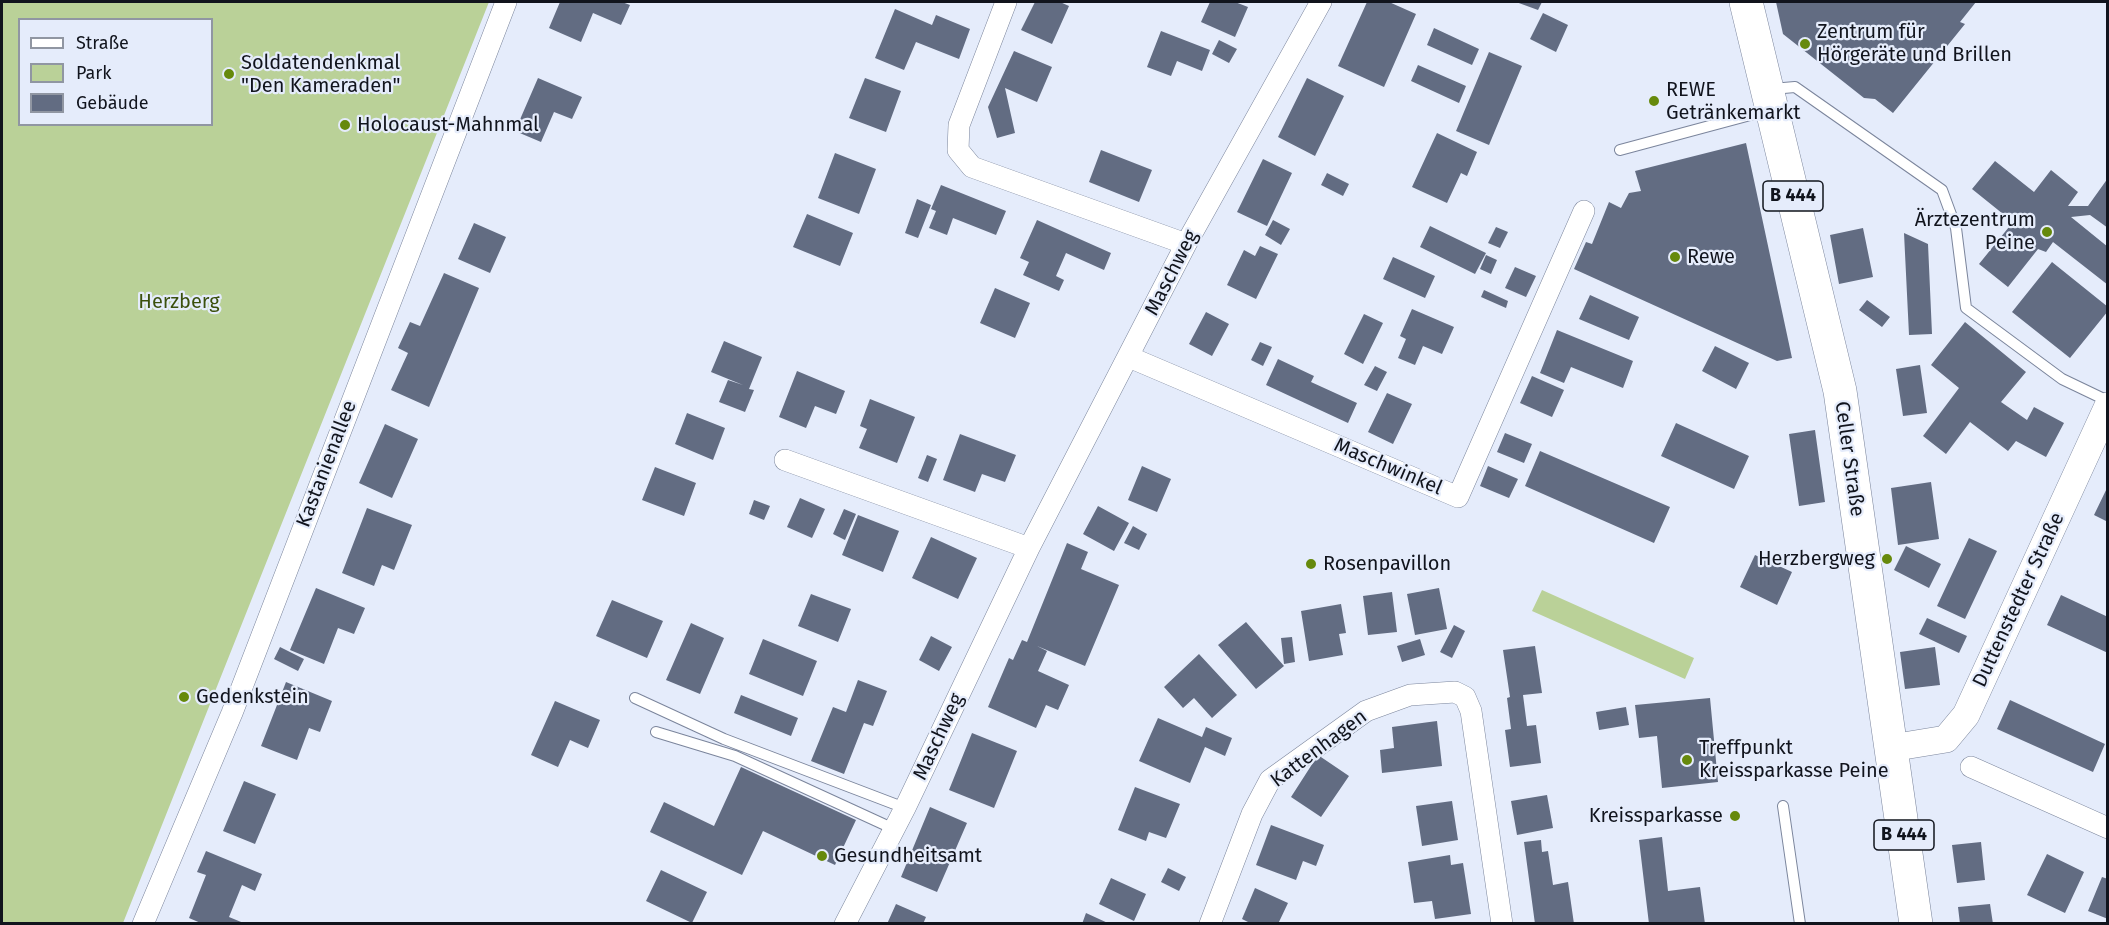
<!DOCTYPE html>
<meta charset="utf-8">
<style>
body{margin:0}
#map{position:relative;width:2109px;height:925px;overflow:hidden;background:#e5ecfb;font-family:"Fira Sans",sans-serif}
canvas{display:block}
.frame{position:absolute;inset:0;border:3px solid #11141d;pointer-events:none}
.legend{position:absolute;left:18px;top:18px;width:195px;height:108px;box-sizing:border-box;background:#e5ecfb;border:2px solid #9096a2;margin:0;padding:8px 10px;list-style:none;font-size:18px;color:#11141d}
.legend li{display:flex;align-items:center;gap:12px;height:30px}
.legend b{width:30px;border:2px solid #9096a2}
</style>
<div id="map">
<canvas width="2109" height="925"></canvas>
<div class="frame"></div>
<ul class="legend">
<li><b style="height:8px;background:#fff"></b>Straße</li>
<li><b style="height:16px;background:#bad198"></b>Park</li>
<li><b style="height:16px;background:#626c82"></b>Gebäude</li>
</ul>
</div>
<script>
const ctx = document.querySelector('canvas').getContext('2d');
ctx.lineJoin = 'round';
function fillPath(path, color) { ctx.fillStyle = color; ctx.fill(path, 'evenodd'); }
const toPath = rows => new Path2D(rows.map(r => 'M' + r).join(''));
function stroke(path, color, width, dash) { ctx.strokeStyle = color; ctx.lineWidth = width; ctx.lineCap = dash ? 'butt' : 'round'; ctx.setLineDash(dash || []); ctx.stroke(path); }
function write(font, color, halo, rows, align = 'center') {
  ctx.font = font + ' "Fira Sans",sans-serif'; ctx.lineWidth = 4.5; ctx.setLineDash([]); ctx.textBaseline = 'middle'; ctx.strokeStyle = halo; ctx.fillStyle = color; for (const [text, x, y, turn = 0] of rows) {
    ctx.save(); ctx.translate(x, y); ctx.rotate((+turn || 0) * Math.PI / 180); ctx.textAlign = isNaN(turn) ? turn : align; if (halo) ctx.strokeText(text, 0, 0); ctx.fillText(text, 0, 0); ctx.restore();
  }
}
fillPath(toPath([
 [2,2,489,2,123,923,2,923],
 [20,20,212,20,212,124,20,124],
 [1542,590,1694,658,1685,679,1532,611]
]), '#bad198');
fillPath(toPath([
 [560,2,622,2,630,5,621,25,593,13,581,42,549,28],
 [1035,2,1060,2,1069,6,1052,44,1021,30],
 [1210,2,1235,2,1248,7,1235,37,1201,22],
 [1367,2,1389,2,1416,14,1384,87,1338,66],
 [1516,2,1542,2,1538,10],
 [1776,2,1976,2,1960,22,1965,24,1893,113,1875,99,1864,98,1783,34],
 [895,9,932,25,936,15,970,29,959,59,916,42,904,70,875,58],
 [1543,13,1568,25,1556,52,1530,39],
 [1434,28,1479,49,1472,65,1427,45],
 [1161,31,1210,50,1202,71,1177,61,1171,76,1147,67],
 [1219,40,1237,49,1229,63,1212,54],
 [1014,51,1052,67,1037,102,1005,88,1015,133,997,138,988,107],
 [1489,52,1522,66,1489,145,1456,131],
 [1418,65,1466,86,1459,103,1411,81],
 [538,78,582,97,572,119,554,112,541,142,515,131],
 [865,78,901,91,886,132,849,118],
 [1307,78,1344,96,1315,156,1278,137],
 [1437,133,1477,152,1467,176,1461,173,1447,203,1412,187],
 [1746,143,1792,358,1777,361,1574,269,1586,242,1592,244,1609,202,1621,208,1629,193,1641,191,1635,171],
 [1101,150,1152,170,1139,202,1089,182],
 [835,153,876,169,859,214,818,198],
 [1263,159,1292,173,1267,226,1237,212],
 [1995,161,2034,192,2051,170,2078,192,2068,206,2088,206,2108,178,2108,228,2090,215,2071,217,2108,247,2108,285,2053,242,2046,252,2038,249,2008,287,1979,264,2013,222,1972,189],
 [1327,173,1349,184,1343,196,1321,185],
 [941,185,1006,211,996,235,953,218,947,235,929,228,936,211,931,209],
 [917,199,931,205,918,238,905,233],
 [807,214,853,233,840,266,793,247],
 [1037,220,1111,253,1104,270,1066,253,1056,276,1064,280,1059,291,1023,275,1029,262,1020,258],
 [1273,220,1290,229,1281,245,1265,235],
 [474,223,506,237,490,273,458,259],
 [1430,226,1486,253,1475,274,1420,247],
 [1496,227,1508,232,1500,248,1488,243],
 [1863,228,1873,277,1839,284,1830,235],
 [1904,233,1928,244,1932,334,1909,335],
 [1260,246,1278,254,1256,299,1227,285,1244,250,1255,256],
 [1486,255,1497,260,1491,274,1480,269],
 [1393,257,1435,276,1425,298,1383,279],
 [2052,262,2108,307,2108,311,2070,358,2012,312],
 [1515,267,1536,276,1526,297,1505,288],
 [444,273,479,288,429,407,391,390,408,353,398,348,410,322,420,326],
 [995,288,1030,303,1015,338,980,323],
 [1484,290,1508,301,1506,308,1481,297],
 [1590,295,1639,317,1629,340,1579,319],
 [1867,300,1890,317,1882,327,1859,310],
 [1412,309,1454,327,1442,354,1423,346,1415,365,1398,358,1406,339,1400,336],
 [1206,312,1229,324,1212,356,1189,344],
 [1364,314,1383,323,1363,364,1344,354],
 [1965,322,2026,372,2001,402,2027,420,2034,407,2064,423,2046,457,2016,441,2008,451,1970,422,1946,454,1923,436,1959,388,1931,365],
 [1557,330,1633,361,1623,388,1571,367,1564,383,1540,373],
 [724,341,762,357,749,389,754,390,745,412,719,402,728,380,743,385,711,372],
 [1260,342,1272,347,1263,366,1251,360],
 [1715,346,1749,363,1736,389,1702,371],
 [1278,359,1314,376,1311,382,1357,403,1348,423,1266,385],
 [1920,365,1927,413,1903,416,1896,369],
 [1375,366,1387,372,1377,391,1364,385],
 [797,371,845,391,836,414,815,406,806,428,779,417],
 [1532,376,1564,390,1552,417,1520,403],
 [1387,393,1412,404,1393,444,1368,432],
 [870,399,915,417,897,463,859,448,867,429,860,426],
 [687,413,725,428,713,460,675,444],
 [1676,423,1749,456,1734,489,1661,456],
 [385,424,418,439,392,498,359,483],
 [1815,430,1825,502,1799,506,1789,434],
 [1505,433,1532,444,1524,463,1497,452],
 [960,434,1016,455,1005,482,982,474,975,492,943,480],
 [1540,451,1670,507,1654,543,1525,486],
 [927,455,937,459,928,482,918,478],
 [1142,466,1171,479,1157,512,1128,500],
 [1488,466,1518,479,1509,498,1480,486],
 [655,467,696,483,684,516,642,500],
 [1931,482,1939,539,1898,545,1891,488],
 [2108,486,2108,522,2094,515],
 [800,498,825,509,812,538,787,527],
 [754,500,770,506,764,520,749,514],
 [1098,506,1129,523,1114,551,1083,534],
 [367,508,412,525,394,570,382,565,374,586,342,573],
 [844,509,856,514,845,540,833,534],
 [858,515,899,531,883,572,842,555],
 [1133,526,1147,534,1139,550,1124,543],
 [931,537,977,558,958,599,912,578],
 [1969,538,1997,551,1965,619,1937,606],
 [1067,543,1088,552,1081,569,1119,585,1085,666,1037,646,1047,651,1038,671,1069,685,1058,710,1046,705,1036,728,988,707,1009,658,1013,660,1022,640,1027,642],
 [1906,546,1941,564,1929,588,1894,570],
 [1755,555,1792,572,1777,605,1740,587],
 '1307 564a4 4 0 1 1 8 0a4 4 0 1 1-8 0Z',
 [316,588,365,608,354,634,338,628,324,664,290,650],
 [1439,588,1447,629,1415,635,1407,594],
 [1392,592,1397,632,1368,635,1363,596],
 [811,594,851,609,838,642,798,626],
 [2061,595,2108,617,2108,653,2047,625],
 [612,600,663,621,647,658,596,636],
 [1341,604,1346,633,1339,634,1343,655,1309,661,1301,611],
 [1927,618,1967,636,1959,653,1919,634],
 [1246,622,1284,666,1256,689,1218,645],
 [691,623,724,638,700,694,666,680],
 [1454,625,1465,631,1452,658,1440,652],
 [931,636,952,647,939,671,919,660],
 [1292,637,1295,662,1284,664,1281,638],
 [763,639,817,661,803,696,749,674],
 [1420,639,1425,655,1402,662,1397,646],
 [1535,646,1542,693,1523,695,1527,726,1536,725,1541,763,1510,767,1505,730,1511,729,1507,698,1510,697,1503,650],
 [280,647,304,659,298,671,274,659],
 [1935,647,1940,685,1905,689,1900,652],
 [1199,654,1237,695,1212,718,1194,698,1183,708,1164,687],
 [858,680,887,691,873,726,864,723,844,774,811,761,833,707,846,712],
 [286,682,332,701,320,732,309,728,297,760,261,746],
 [741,695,798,718,791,736,734,713],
 [1710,698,1718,782,1662,788,1657,736,1639,738,1635,705],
 [2010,700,2105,744,2093,772,1997,729],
 [555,701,600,720,588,748,570,740,558,767,531,755],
 [1626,707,1629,725,1599,730,1596,712],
 [1158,718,1202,737,1206,727,1232,738,1225,756,1205,747,1190,783,1139,761],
 [1437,721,1442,766,1382,773,1380,750,1394,748,1392,727],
 [972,733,1017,751,994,808,949,790],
 [1318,755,1349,776,1321,817,1291,797],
 [741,767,856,820,835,865,763,831,742,875,650,832,664,802,714,826],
 [244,781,276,794,255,844,223,831],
 [1135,787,1180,804,1166,838,1149,832,1146,841,1118,830],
 [1547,795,1553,828,1517,835,1511,801],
 [1452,801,1458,840,1422,846,1416,806],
 [930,807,967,823,937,892,901,877],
 [1271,825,1324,845,1316,866,1303,861,1296,880,1256,865],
 [1662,837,1668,891,1700,887,1705,924,1649,924,1639,840],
 [1541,840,1542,852,1548,851,1553,885,1568,882,1574,924,1535,924,1524,842],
 [1981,842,1985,880,1957,883,1952,845],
 [206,851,262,874,255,891,242,885,229,917,246,924,203,924,189,918,206,875,197,872],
 [2047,854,2084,872,2065,913,2027,895],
 [1450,855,1451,865,1463,863,1471,914,1435,919,1432,901,1414,903,1408,862],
 [1168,868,1186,877,1179,891,1161,882],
 [661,870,707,892,692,923,646,901],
 [2102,877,2108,879,2108,919,2088,911],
 [1111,878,1146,894,1134,921,1099,904],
 [1255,888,1288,903,1278,924,1252,924,1242,919],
 [896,904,926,917,923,924,887,924],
 [1990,904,1993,924,1960,924,1958,907],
 [1086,913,1110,924,1082,924]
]), '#626c82');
const service = toPath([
 [1772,89,1795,87,1942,190,1956,228,1966,308,2062,379,2108,401],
 [1620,150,1769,110],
 [635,698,724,739,905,808],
 [656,732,735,756,894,829],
 [1783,806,1800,924]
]);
const minor = toPath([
 [1006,2,959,125,958,150,972,167,1186,244],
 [1129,357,1458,497,1584,211],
 [785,460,1029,548],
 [1971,767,2108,828],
 [143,924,232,713,506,2],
 [845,924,905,808,1029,548,1186,244,1321,2],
 [1210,924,1252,814,1270,780,1366,711,1410,695,1455,692,1465,697,1471,711,1502,924]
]);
const tertiary = toPath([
 [1891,748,1946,739,1966,715,2108,406]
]);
const primary = toPath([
 [1746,2,1840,391,1916,924]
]);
stroke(service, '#7b859c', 12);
stroke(minor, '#7b859c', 22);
stroke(tertiary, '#7b859c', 28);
stroke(primary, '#7b859c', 34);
stroke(service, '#fff', 10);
stroke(minor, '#fff', 21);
stroke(tertiary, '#fff', 27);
stroke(primary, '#fff', 33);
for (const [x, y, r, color] of [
 [1805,44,6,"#66890c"],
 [229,74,6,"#66890c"],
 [1654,101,6,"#66890c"],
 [345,125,6,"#66890c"],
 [2047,232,6,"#66890c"],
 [1675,257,6,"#66890c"],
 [1887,559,6,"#66890c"],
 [1311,564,6,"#66890c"],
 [184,697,6,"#66890c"],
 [1687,760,6,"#66890c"],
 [1735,816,6,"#66890c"],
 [822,856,6,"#66890c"]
]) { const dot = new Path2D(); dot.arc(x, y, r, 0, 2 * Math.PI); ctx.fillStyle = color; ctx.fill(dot); stroke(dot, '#e5ecfb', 2); }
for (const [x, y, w] of [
 [1793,196,60],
 [1904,835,60]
]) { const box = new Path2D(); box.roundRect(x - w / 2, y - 15, w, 30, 4.5); ctx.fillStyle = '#e5ecfb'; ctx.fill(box); stroke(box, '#11141d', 1.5); }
write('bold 18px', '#11141d', null, [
 ["B 444",1793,196],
 ["B 444",1904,835]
]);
write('20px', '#11141d', '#e5ecfb', [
 ["Zentrum für",1817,32],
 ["Hörgeräte und Brillen",1817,55],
 ["Soldatendenkmal",241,63],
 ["\"Den Kameraden\"",241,86],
 ["REWE",1666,90],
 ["Getränkemarkt",1666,113],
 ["Holocaust-Mahnmal",357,125],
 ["Ärztezentrum",2035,220,"right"],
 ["Peine",2035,243,"right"],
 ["Rewe",1687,257],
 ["Herzbergweg",1875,559,"right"],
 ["Rosenpavillon",1323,564],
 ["Gedenkstein",196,697],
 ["Treffpunkt",1699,748],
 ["Kreissparkasse Peine",1699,771],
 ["Kreissparkasse",1723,816,"right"],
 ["Gesundheitsamt",834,856]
], 'left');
write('20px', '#11141d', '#e5ecfb', [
 ["Maschweg",1172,273,-63],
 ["Celler Straße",1849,459,82],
 ["Kastanienallee",327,464,-69],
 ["Maschwinkel",1388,467,23],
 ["Duttenstedter Straße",2019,600,-65],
 ["Maschweg",939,737,-65],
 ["Kattenhagen",1319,749,-37]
]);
write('20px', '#3b500d', '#e5ecfb', [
 ["Herzberg",179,302]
]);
</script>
